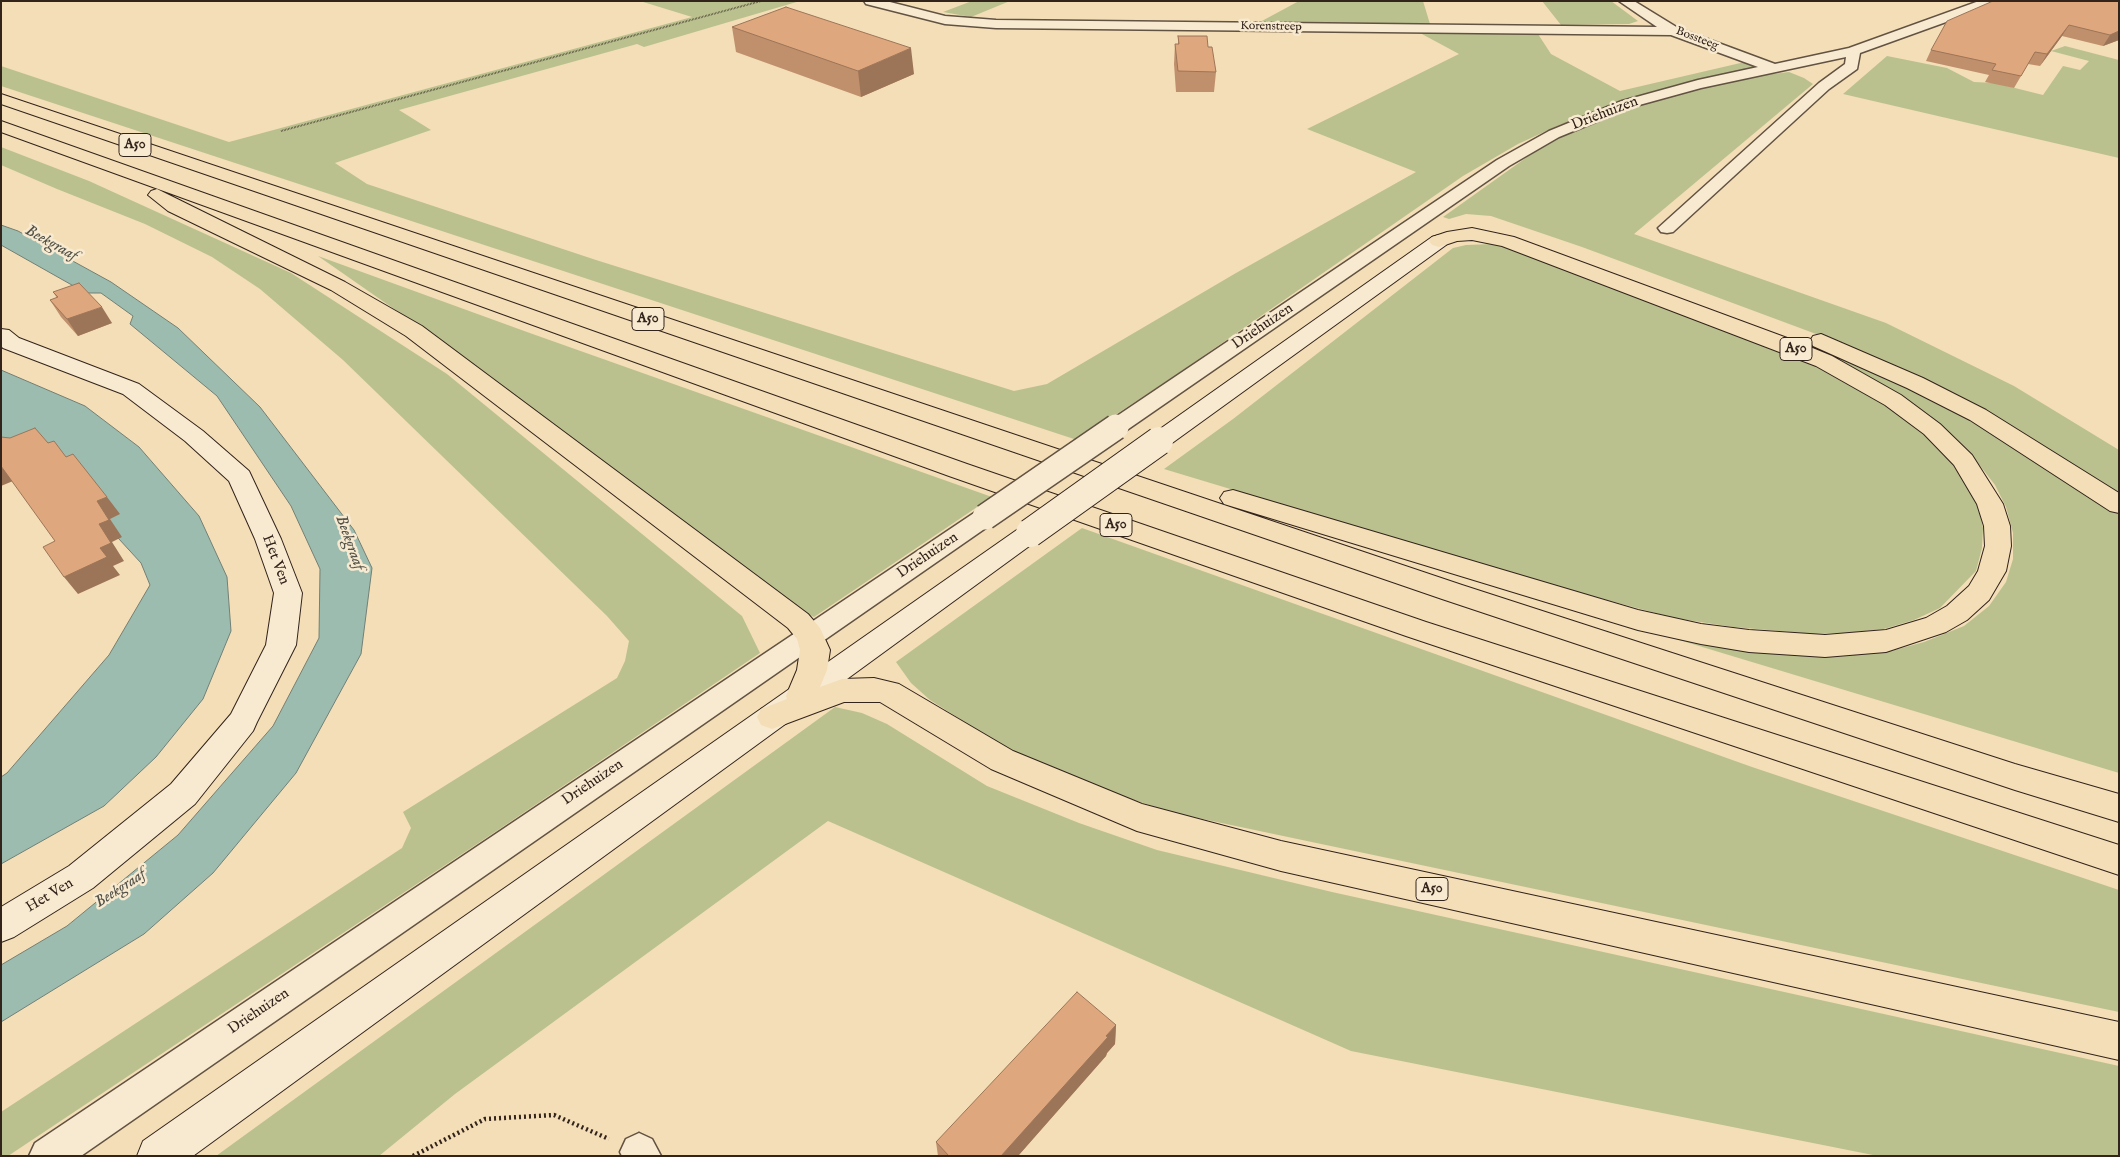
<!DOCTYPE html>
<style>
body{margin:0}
#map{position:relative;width:2120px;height:1157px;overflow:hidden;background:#f4deb7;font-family:"IM FELL English",serif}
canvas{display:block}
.frame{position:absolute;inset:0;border:2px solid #32231b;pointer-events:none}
</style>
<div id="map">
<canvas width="2120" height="1157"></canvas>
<div class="frame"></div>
</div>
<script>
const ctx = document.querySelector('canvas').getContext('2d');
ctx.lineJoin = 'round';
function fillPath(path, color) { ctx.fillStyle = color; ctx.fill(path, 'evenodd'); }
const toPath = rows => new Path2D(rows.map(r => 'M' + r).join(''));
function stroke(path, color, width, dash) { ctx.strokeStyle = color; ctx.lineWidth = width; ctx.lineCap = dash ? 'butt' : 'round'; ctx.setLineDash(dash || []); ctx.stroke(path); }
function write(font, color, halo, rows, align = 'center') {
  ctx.font = font + ' "IM FELL English",serif'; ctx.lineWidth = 5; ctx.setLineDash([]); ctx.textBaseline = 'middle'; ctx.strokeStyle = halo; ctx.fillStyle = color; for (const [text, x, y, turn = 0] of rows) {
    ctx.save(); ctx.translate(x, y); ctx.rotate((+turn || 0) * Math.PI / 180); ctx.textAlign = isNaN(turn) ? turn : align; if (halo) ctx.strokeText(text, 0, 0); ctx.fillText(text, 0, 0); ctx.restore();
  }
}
fillPath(toPath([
 [640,1,800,1,644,47,637,44,399,110,431,130,335,163,367,184,596,260,1014,391,1047,384,1236,273,1416,172,1307,129,1459,54,1420,33,1538,34,1551,54,1620,91,1749,61,1753,65,1751,69,1675,85,1621,102,1557,126,1518,144,1463,176,1173,377,1077,440,1,86,1,66,229,142,692,17],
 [972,1,1010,1,971,17,943,12],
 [1299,1,1423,1,1430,24,1260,22],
 [1542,1,1611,1,1638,21,1629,24,1561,25],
 [2065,46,2119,60,2119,158,1843,94,1887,56,1947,68,1974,82,1995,83,2043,95,2063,66,2080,70,2089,61,2051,51],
 [1789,72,1804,78,1813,84,1634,234,1886,323,2014,386,2119,450,2119,499,1843,344,1582,247,1491,216,1466,214,1449,219,1443,217,1558,135,1626,108,1679,92,1756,76],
 [1,147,89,181,291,273,447,374,742,616,760,653,501,828,8,1156,1,1156,1,1112,402,848,411,828,403,812,617,678,625,661,629,641,607,616,343,360,260,289,212,257,145,224,57,189,1,165],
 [1493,244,1512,248,1791,352,1874,394,1937,443,1961,470,1977,499,1983,528,1982,548,1976,571,1940,608,1914,620,1884,629,1847,633,1814,634,1733,627,1674,618,1525,578,1164,469,1233,419,1453,248,1466,245],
 [318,256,527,332,992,497,814,617,761,591,626,480,486,373],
 [1830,350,1980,423,2119,512,2119,773,1656,633,1749,651,1833,657,1887,652,1924,642,1964,626,1989,606,2006,582,2013,559,2013,533,2006,507,1995,485,1981,467,1948,431,1916,406,1877,382,1822,354],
 [1082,528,1752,767,2119,890,2119,1012,1174,813,1073,780,996,742,930,700,911,683,896,662],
 [835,707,862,713,887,724,987,786,1079,823,1157,850,1332,892,2119,1066,2119,1156,1878,1156,1351,1051,828,821,455,1094,379,1156,216,1156]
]), '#bac18f');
const water = toPath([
 [1,225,18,231,111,282,178,328,260,407,354,530,372,568,361,654,296,773,213,873,144,934,1,1022,1,965,67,926,178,835,273,726,319,638,320,569,291,506,217,396,130,324,133,316,101,293,86,293,1,245,1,225],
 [1,370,85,406,139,447,199,516,227,577,231,631,203,699,156,757,104,806,1,864,1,777,7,773,109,655,150,585,141,563,63,478,1,446,1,370]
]);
fillPath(water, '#9cbcb0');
stroke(water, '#727f74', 1);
const street = toPath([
 [864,1,886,1,945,16,996,20,1657,27,1619,1,1634,1,1678,28,1775,64,1849,48,1979,1,1998,1,1996,4,1860,53,1857,69,1829,89,1673,232,1667,233,1661,232,1658,228,1819,83,1845,64,1846,57,1701,88,1632,107,1559,137,1509,166,1124,432,1116,434,1108,432,1105,427,1108,422,1497,160,1549,131,1622,101,1698,80,1758,67,1671,35,996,28,945,24,866,4,864,1],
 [985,509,993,511,997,517,993,523,81,1156,29,1156,35,1143,977,511,985,509],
 [639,1133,652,1139,661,1156,622,1156,620,1152,626,1139,639,1133]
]);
const secondary = toPath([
 [1439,235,1446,237,1449,241,1446,245,1168,446,1159,448,1150,446,1147,441,1150,436,1432,237,1439,235],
 [1,329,9,330,19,338,139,384,203,431,249,471,281,539,302,593,296,645,257,722,253,731,195,804,93,888,14,937,1,942,1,907,69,866,171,784,231,714,266,645,274,593,255,539,229,481,185,441,123,394,3,348,1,346,1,329],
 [1030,524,1039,527,1043,533,1039,539,193,1156,137,1156,143,1141,1021,527,1030,524]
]);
const highway = toPath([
 [1,94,1462,585,2015,764,2119,794,2119,822,2015,790,1442,599,1,104,1,94],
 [1,121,967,464,1426,622,2119,845,2119,875,1406,636,949,476,1,132,1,121],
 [157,189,345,282,422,326,808,614,820,628,830,650,827,670,820,687,842,679,874,678,899,684,1013,751,1142,804,1281,841,2119,1022,2119,1060,1281,871,1137,831,991,769,880,702,844,702,772,729,761,725,757,717,761,709,787,699,786,696,797,670,800,650,797,639,788,628,406,336,331,290,168,211,148,195,151,191,157,189],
 [1472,228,1514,237,1798,342,1832,356,1901,395,1940,424,1972,455,2003,504,2010,526,2011,546,2006,571,1989,600,1967,620,1946,632,1886,652,1825,657,1749,652,1701,644,1638,630,1224,504,1220,498,1224,492,1233,490,1638,610,1701,624,1749,630,1825,635,1886,630,1926,618,1947,606,1969,586,1978,571,1985,546,1984,526,1977,504,1954,465,1924,434,1885,405,1816,366,1502,246,1472,240,1457,241,1439,247,1432,245,1429,241,1432,237,1447,232,1472,228],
 [1821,334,1923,378,1986,410,2119,493,2119,513,2110,511,1970,420,1907,388,1813,346,1810,341,1813,336,1821,334]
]);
stroke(street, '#625242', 3);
stroke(secondary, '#32231b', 2);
stroke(highway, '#32231b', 2);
stroke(toPath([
 [281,131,761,1]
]), '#32231b', 2, [0.5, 1]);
stroke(toPath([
 [413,1156,485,1119,554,1115,609,1139]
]), '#32231b', 4.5, [2, 3]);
fillPath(street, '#f8ead0');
fillPath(secondary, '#f8ead0');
fillPath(highway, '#f4deb7');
const streetBridge = toPath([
 [985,517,1116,427]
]);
const secondaryBridge = toPath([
 [1030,533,1159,441]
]);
stroke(streetBridge, '#625242', 28, []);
stroke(secondaryBridge, '#32231b', 30, []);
stroke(streetBridge, '#f8ead0', 25);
stroke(secondaryBridge, '#f8ead0', 28);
fillPath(toPath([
 [2119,1,2119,40,2103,46,2062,36,2040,66,2028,64,2014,88,1985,82,1989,75,1926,61,1931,50],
 [732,27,914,74,861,97,736,52],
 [1178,36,1208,47,1216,72,1214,92,1176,92,1174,64,1175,44,1178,44],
 [53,292,112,323,78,336,61,317,50,300,57,298],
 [1116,1025,1115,1044,1107,1053,1106,1056,1018,1156,938,1156,936,1142]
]), '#c0906c');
fillPath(toPath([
 [2069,25,2062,36,2040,66,2047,54],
 [2119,31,2119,40,2103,46,2110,35],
 [911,48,914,74,861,97,858,71],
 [102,307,112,323,78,336,67,319],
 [1,466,13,481,1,486],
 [107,497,120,514,110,519,122,537,112,542,124,561,113,566,120,575,78,594,64,577,100,548,97,501],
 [1116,1025,1115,1044,1107,1053,1106,1056,1018,1156,1001,1156]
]), '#9c7558');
const building = toPath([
 [1993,1,2119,1,2119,31,2110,35,2069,25,2047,54,2035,52,2021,76,1992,70,1996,64,1931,50,1947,21,1993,1],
 [786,7,911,48,858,71,732,27,786,7],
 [1178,36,1207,36,1208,47,1212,47,1216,72,1178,71,1175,44,1179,44,1178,36],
 [79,283,102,307,67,319,50,300,58,297,53,292,79,283],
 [35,428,48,443,54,441,66,457,73,454,107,497,97,501,109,520,99,524,111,543,100,548,107,557,64,577,43,547,55,541,1,466,1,437,10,438,35,428],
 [1077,992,1116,1025,1106,1036,1108,1037,1001,1156,949,1156,936,1142,1077,992]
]);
fillPath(building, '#dfa77e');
stroke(building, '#9c7558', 1);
write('12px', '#32231b', '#f8ead0', [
 ["Korenstreep",1271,27,1],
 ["Bossteeg",1697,39,21]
]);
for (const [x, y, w] of [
 [135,145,32],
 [648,319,32],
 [1796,349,32],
 [1116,525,32],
 [1432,889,32]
]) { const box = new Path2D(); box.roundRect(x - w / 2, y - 11.5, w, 23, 4); ctx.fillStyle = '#f8ead0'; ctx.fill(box); stroke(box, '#32231b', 1); }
write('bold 14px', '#32231b', null, [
 ["A50",135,145],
 ["A50",648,319],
 ["A50",1796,349],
 ["A50",1116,525],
 ["A50",1432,889]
]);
write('15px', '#32231b', '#f8ead0', [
 ["Driehuizen",1605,114,-21],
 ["Driehuizen",1263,327,-34],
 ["Driehuizen",928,556,-34],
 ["Het Ven",275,560,69],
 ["Driehuizen",593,783,-34],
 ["Het Ven",50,896,-31],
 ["Driehuizen",259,1012,-34]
]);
write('italic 16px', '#525148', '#f8ead0', [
 ["Beekgraaf",51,244,29],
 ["Beekgraaf",349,543,70],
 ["Beekgraaf",121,889,-33]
]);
</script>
